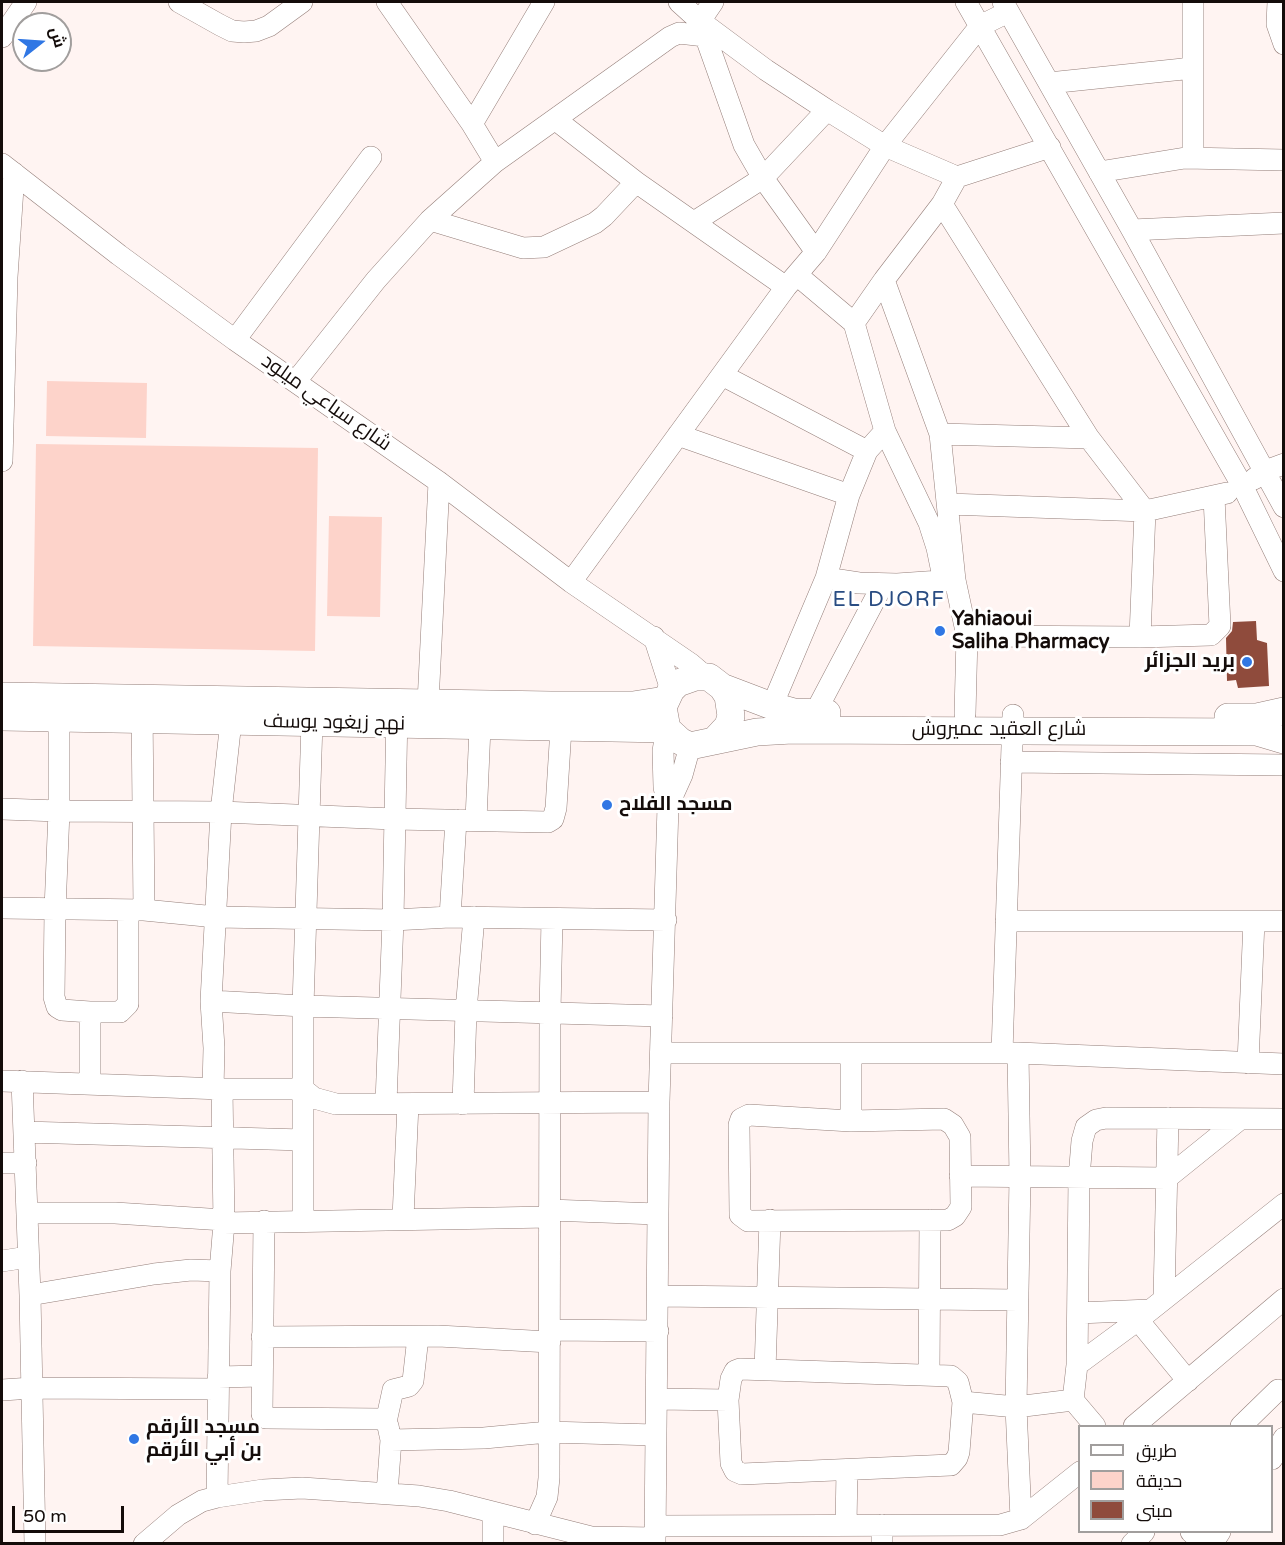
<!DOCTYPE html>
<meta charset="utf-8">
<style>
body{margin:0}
#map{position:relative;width:1285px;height:1545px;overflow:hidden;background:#fff4f2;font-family:"Varela Round",Cairo,sans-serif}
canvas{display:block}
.frame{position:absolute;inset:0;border:3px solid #140c0a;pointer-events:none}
.legend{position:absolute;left:1078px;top:1425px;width:195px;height:108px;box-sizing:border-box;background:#fff;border:2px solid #a19e9d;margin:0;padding:8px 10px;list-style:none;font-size:18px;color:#140c0a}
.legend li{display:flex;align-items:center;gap:12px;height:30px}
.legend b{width:30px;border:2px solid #a19e9d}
.north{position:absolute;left:12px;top:12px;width:60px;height:60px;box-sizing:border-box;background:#fff;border:2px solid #a19e9d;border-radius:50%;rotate:73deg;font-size:16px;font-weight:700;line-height:24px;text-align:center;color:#140c0a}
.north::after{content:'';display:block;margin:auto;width:21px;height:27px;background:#3077e4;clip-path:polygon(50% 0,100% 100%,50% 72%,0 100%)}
.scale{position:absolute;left:12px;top:1506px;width:112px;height:27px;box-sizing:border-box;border:3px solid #140c0a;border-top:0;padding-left:8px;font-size:18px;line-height:21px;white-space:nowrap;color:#140c0a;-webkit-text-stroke:4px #fff;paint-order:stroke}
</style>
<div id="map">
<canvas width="1285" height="1545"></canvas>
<div class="frame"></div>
<ul class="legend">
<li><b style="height:8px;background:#fff"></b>طريق</li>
<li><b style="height:16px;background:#fdd3ca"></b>حديقة</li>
<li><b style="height:16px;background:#8f4b3c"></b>مبنى</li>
</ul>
<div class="north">ش</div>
<div class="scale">50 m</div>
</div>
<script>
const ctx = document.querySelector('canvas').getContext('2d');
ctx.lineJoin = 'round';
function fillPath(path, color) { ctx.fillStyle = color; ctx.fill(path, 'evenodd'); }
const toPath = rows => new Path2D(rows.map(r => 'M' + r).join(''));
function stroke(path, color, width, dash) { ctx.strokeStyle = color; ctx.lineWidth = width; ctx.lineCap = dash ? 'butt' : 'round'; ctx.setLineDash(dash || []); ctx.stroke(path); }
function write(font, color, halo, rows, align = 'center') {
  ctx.font = font + ' "Varela Round",Cairo,sans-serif'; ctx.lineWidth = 6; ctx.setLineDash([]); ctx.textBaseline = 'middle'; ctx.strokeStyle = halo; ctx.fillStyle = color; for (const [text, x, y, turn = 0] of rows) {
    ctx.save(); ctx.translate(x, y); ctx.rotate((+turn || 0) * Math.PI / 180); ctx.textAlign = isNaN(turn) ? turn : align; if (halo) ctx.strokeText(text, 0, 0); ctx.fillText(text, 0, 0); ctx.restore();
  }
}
fillPath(toPath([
 [47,381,147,383,146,438,46,436],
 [36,444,318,448,315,651,33,646],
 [329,516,382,517,380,617,327,616]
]), '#fdd3ca');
fillPath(toPath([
 [1256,621,1257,640,1267,643,1269,686,1238,688,1236,680,1227,681,1226,638,1232,631,1233,622]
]), '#8f4b3c');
const minor = toPath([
 [179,2,220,25,232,31,244,32,256,31,269,26,302,2],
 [387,2,472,124,495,162],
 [679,2,700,21,766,70,827,110,885,146,957,177,942,204],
 [713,2,700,21,744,145,763,178,816,252],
 [966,2,1243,487,1284,571],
 [1003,2,1132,230,1284,507],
 [1193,2,1193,158],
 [1278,2,1277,24,1284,44],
 [2,37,26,2],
 [1049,83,1193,68],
 [556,120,636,182,786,287],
 [472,124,544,2],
 [2,164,119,255,235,340,439,482,571,582,691,664,705,676],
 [1099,172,1185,158,1284,160],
 [957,177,1050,147],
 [430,220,523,248,544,247,595,223,604,216,636,182],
 [694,222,763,178,827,110],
 [1132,230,1284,223],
 [797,275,854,323,885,431,929,523,937,548,943,577],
 [884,280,940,434,955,580,967,636,965,714],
 [854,323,884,280,942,204,1089,438,1145,511,1140,637],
 [235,340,371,157],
 [722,375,867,451],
 [296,381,376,280,430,220,495,162,670,37,679,33,705,36],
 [940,434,1089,438],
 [678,435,849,495],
 [2,461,7,277,14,173],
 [1254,479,1265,471,1284,464],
 [948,504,1145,511,1227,493],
 [826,578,859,583,897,584,955,580],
 [571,582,786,287,816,252,885,146,980,26,1008,12],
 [967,636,1140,637,1211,635,1220,626,1214,497],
 [654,637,671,690],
 [59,702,59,811,55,910,54,997,57,1007,62,1010,90,1012,120,1012,128,1004,128,912],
 [428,703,439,482],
 [772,706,826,578,849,495,867,451,885,431],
 [142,707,144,910],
 [815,713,883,584],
 [1011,762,1284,765],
 [668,806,682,775,690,746],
 [2,809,59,811,221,812,394,819,548,822,553,819,556,808,561,728],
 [476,820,480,727],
 [2,908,144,910,216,917,393,920,450,917,666,920],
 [450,917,456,820],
 [1006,921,1284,921],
 [211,1001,303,1006,662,1016],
 [661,1053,1018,1053,1284,1064],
 [1002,1053,1013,715],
 [1018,1053,1020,1177,1016,1407,1021,1519],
 [1248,1063,1254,921],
 [2,1081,222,1089,303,1089,314,1098,336,1104,659,1102],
 [22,1081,30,1295,35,1544],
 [90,1084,90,1012],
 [213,1089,214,1048,211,1001,221,812,231,721],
 [386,1103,393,920,397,711],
 [463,1104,466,1011,474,917],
 [749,1115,851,1121,944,1119,953,1125,960,1137,961,1207,955,1216,948,1220,748,1221,740,1215,739,1125,741,1119,749,1115],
 [851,1121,851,1054],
 [24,1132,303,1140],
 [2,1163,26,1163],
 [960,1176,1167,1178,1239,1120],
 [549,1210,657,1214],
 [27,1213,115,1213,224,1220],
 [403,1218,408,1104],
 [264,1221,262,1414,266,1418,383,1419,388,1426,391,1440,387,1493],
 [303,1221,303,1006,312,722],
 [224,1223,549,1217],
 [2,1261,28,1257],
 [30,1295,154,1274,191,1270,220,1271],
 [658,1296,1018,1300],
 [1164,1299,1168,1118],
 [1078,1313,1150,1310],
 [1138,1320,1188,1381],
 [551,1330,658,1331],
 [262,1337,438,1336,550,1342],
 [1077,1365,1138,1320,1284,1204],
 [765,1370,770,1220],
 [929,1374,930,1220],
 [218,1377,262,1376],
 [2,1390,32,1388,218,1389],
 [657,1399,728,1400,731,1379,735,1371,740,1369,951,1376,958,1382,963,1402,959,1452,957,1458,951,1465,742,1474,735,1471,731,1463,728,1400],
 [1073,1400,1077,1365,1079,1178,1082,1141,1086,1127,1096,1120,1106,1118,1284,1119],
 [963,1402,1016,1407,1073,1400,1095,1426],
 [386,1422,393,1390,409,1386,413,1381,418,1337],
 [1134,1426,1284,1299],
 [1241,1426,1278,1390],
 [391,1440,484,1438,548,1432,655,1435],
 [1272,1459,1284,1438],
 [217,1497,220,1271,224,1223,222,1089],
 [535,1524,547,1497,549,1478,550,1012,552,919],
 [846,1525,847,1470],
 [655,1526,1000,1525,1021,1519,1080,1472],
 [1191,1532,1204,1544],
 [144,1544,178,1515,202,1501,217,1497,263,1490,302,1488,419,1496,449,1501,591,1537,655,1538],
 [493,1544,493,1513],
 [655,1544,659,1102,668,806,664,787,663,751,664,745,671,733],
 [882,1544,882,1525],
 [1132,1544,1144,1532],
 [1212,1544,1220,1532]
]);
const major = toPath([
 [695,677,709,677,722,687,728,696,731,716,728,726,714,741,690,746,680,741,667,729,663,707,671,690,678,683,695,677],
 [722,687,772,706,794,712,827,713],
 [2,696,551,705,633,705,665,700],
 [2,717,667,729],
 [1228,717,1257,717,1284,711],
 [714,741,757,732,792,730,1257,732,1284,740]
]);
stroke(minor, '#947e79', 22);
stroke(major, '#947e79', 28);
stroke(minor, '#fff', 21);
stroke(major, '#fff', 27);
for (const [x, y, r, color] of [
 [940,631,6,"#3077e4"],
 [1247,662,6,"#3077e4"],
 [607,805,6,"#3077e4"],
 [134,1439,6,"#3077e4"]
]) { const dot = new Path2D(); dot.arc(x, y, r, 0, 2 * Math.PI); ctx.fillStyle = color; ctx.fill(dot); stroke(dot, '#fff', 2); }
write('20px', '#140c0a', '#fff', [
 ["شارع سباعي ميلود",326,403,35],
 ["نهج زيغود يوسف",334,723,1],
 ["شارع العقيد عميروش",999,730]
]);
write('bold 20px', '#140c0a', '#fff', [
 ["Yahiaoui",952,620],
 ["Saliha Pharmacy",952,643],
 ["بريد الجزائر",1235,662,"right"],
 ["مسجد الفلاح",619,805],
 ["مسجد الأرقم",146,1428],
 ["بن أبي الأرقم",146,1451]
], 'left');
ctx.letterSpacing = '1.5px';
write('21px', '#294c82', '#fff', [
 ["EL DJORF",889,600]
]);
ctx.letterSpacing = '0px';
</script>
